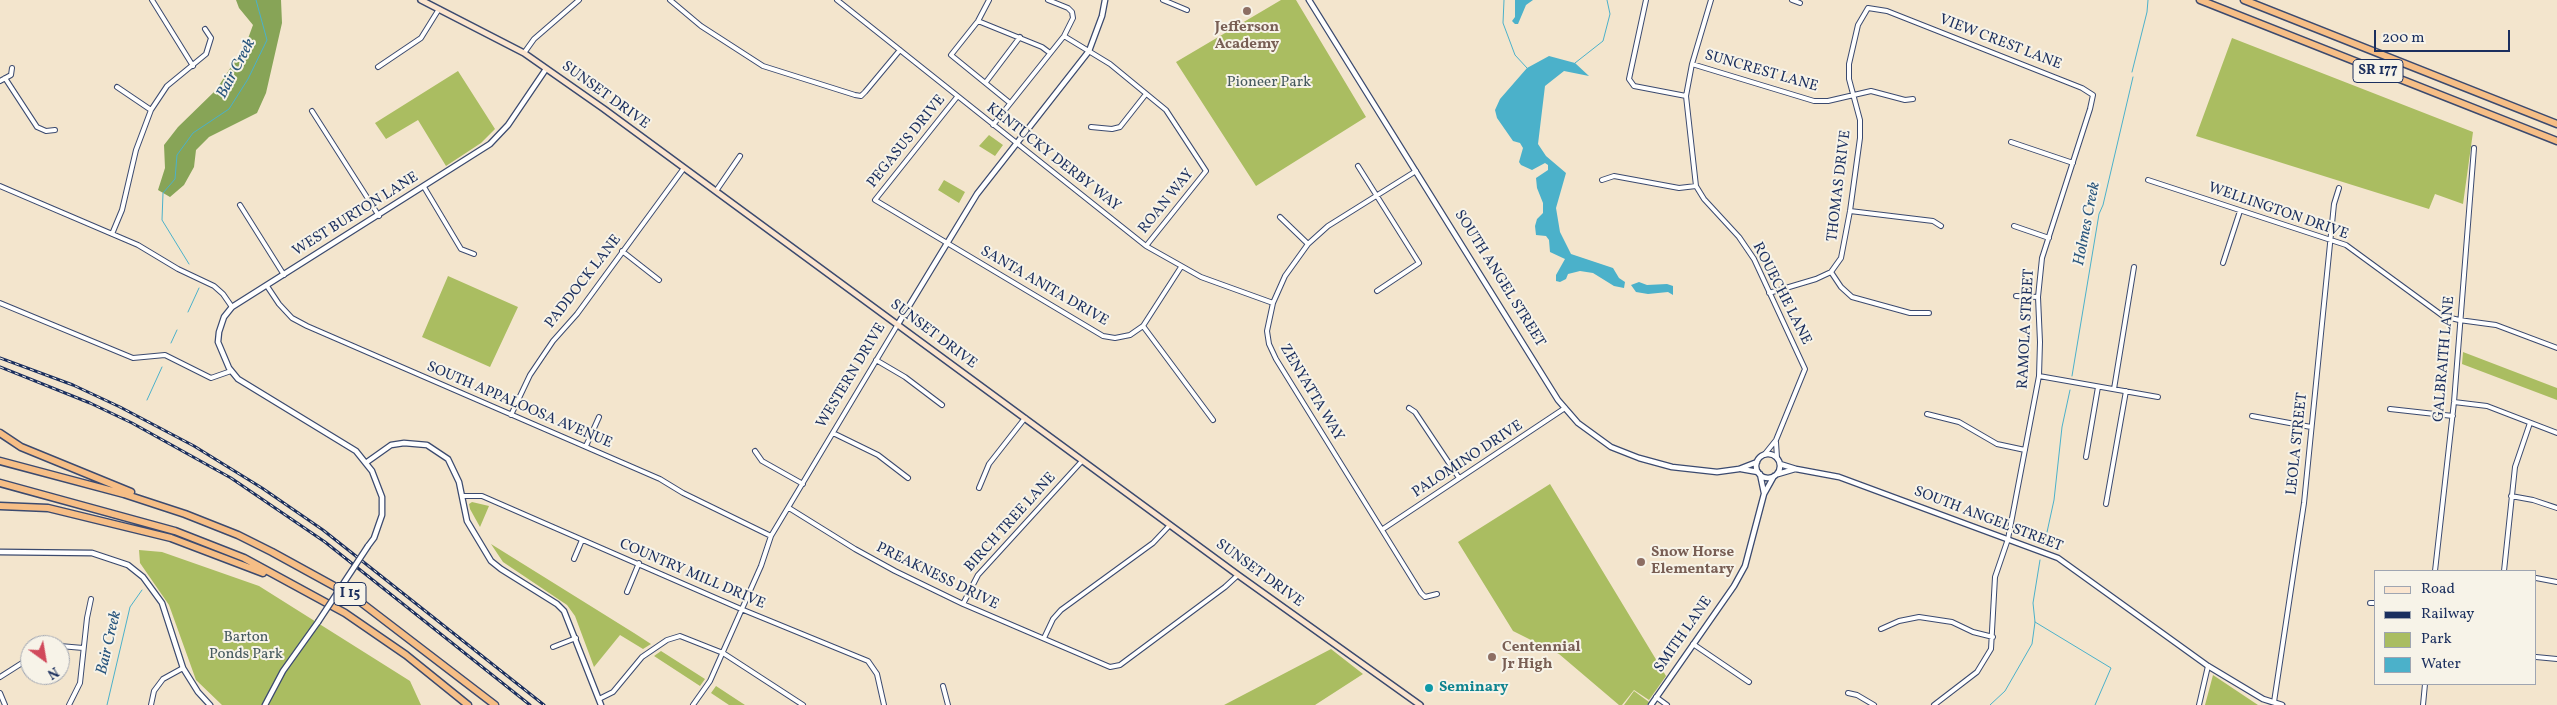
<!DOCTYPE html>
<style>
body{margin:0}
#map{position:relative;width:2557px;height:705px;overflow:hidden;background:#f3e5cd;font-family:Vollkorn,serif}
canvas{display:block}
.legend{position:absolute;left:2374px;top:570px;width:162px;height:115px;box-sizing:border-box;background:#f7f3e8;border:1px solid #9fa5b1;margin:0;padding:6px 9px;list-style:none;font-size:15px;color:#1b2f5e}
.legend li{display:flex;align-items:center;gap:10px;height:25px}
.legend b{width:25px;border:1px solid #9fa5b1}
.north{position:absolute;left:20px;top:635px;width:50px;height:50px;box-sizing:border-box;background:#f7f3e8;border:1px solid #9fa5b1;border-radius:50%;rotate:148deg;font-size:14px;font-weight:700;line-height:20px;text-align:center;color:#1b2f5e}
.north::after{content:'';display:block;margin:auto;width:18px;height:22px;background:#d1495b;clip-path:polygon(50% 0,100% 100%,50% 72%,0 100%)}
.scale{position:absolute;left:2374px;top:30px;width:136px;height:22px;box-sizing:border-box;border:2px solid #1b2f5e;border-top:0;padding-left:6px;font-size:15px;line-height:18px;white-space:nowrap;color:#1b2f5e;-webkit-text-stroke:4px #f7f3e8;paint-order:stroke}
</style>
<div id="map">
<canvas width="2557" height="705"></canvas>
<ul class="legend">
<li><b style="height:6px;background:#fbe5cf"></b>Road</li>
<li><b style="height:6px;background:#1b2f5e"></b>Railway</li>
<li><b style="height:14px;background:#aabd61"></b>Park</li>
<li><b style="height:14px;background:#4bb1ca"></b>Water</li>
</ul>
<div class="north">N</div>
<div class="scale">200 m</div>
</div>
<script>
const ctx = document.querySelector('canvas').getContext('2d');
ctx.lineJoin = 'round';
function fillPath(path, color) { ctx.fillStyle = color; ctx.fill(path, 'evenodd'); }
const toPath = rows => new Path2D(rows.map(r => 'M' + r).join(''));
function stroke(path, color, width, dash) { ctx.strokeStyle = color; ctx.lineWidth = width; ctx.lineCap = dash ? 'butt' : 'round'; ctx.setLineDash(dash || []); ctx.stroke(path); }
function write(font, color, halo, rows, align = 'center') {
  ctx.font = font + ' Vollkorn,serif'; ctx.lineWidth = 4; ctx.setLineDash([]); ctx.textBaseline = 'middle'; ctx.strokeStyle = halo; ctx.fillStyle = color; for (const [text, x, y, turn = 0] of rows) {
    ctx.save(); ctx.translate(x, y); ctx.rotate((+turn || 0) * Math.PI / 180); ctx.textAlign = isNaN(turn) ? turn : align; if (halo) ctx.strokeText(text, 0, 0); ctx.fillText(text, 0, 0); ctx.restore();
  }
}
fillPath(toPath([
 [1281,0,1296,0,1366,117,1256,186,1176,62],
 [2232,38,2473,132,2463,204,2435,194,2429,209,2196,136],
 [458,71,495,129,481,143,446,166,418,120,386,139,375,123],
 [989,135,1003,145,995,156,979,146],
 [944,180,965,192,959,203,938,190],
 [448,276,518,307,490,367,422,337],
 [2463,352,2557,388,2557,400,2462,364],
 [1550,484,1666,676,1649,700,1634,690,1622,705,1619,705,1559,654,1513,631,1458,542],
 [472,502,489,506,480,527,470,509,469,504],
 [491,544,634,633,651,644,643,649,620,635,594,667,575,616,567,605,503,562],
 [139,550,162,552,259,586,410,681,421,705,222,705,196,680,169,605,140,563],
 [1331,649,1363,674,1315,705,1224,705],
 [661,651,705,679,700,686,654,656],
 [2213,675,2258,705,2205,705],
 [716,686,745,705,729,705,711,693],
 [1634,691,1649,702,1647,705,1624,705]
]), '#aabd61');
fillPath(toPath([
 [236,0,281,0,282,23,266,93,257,113,209,137,196,150,194,167,184,185,170,197,158,190,165,168,164,145,178,127,216,90,246,44,253,25,239,8]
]), '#87a457');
fillPath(toPath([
 [1515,0,1533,0,1526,5,1518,24,1515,24,1512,21,1515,17],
 [1549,56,1575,63,1589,76,1564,71,1545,86,1538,144,1546,156,1566,173,1556,208,1560,232,1571,254,1613,268,1619,278,1625,282,1624,288,1614,286,1593,273,1580,271,1568,274,1566,279,1560,282,1556,281,1556,275,1565,259,1550,252,1549,240,1546,236,1536,235,1535,226,1537,219,1543,213,1543,203,1537,188,1536,178,1548,170,1548,165,1545,163,1532,170,1521,165,1519,162,1523,148,1520,143,1513,141,1497,118,1495,110,1500,99,1527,68],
 [1639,282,1647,285,1667,284,1673,286,1673,295,1668,292,1648,294,1636,292,1631,285]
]), '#4bb1ca');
stroke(toPath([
 [1504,0,1503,23,1515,55,1527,68],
 [1575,63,1603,41,1610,14,1607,0],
 [2132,72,2147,12,2148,0],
 [189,264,162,220,163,193,175,179,177,155,193,133,229,109,248,79,267,40,256,0],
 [188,312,199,288],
 [171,343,177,330],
 [2072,376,2099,214,2103,205,2133,77],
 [147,400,162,367],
 [2044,546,2054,500,2062,427,2070,390],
 [2035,622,2111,668,2095,705],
 [107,705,130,607,142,590],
 [1990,705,2005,691,2032,644,2035,622,2033,603,2040,560]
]), '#4bb1ca', 1);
const minor = toPath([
 [152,0,193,66],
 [670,0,701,26,763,66,855,95,861,96,865,92,900,50],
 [837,0,1146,246,1201,277,1273,303],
 [989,0,978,21,951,55,1010,103],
 [1163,0,1187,10],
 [1646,0,1629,79,1634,86,1686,96],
 [1711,0,1692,64,1686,96,1696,186,1704,199,1739,237,1754,259,1805,369,1776,440,1764,455],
 [1792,0,1800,3],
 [978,21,1042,47,1050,53],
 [1064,36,1110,64,1166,110,1206,171,1146,246],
 [524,53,534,39,579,0],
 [1692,64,1814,101,1828,101,1871,91,1905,100,1913,99],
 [378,67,421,38,439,9],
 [5,78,37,127,46,131,55,130],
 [0,81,11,75,12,68],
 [986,82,1020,37],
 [117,87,151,110],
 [957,97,875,200,1103,336,1115,338,1130,335,1143,326,1181,267],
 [312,111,379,216],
 [993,125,1064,36,1073,18,1072,12,1068,8,1048,0],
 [1091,127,1112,129,1120,127,1146,94],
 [2011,142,2073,163],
 [1358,166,1419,263,1377,291],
 [1416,171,1328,226,1308,244,1285,276,1273,303,1267,331,1269,344,1276,359,1421,593,1425,597,1437,594],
 [1602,180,1614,176,1679,188,1696,186],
 [2148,180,2346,245,2443,316,2459,320,2496,325,2557,348],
 [0,186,138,245,178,269,214,286,223,294,232,307],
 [424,187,461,249,474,254],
 [716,191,740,156],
 [240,205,284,275],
 [1850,211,1933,221,1941,226],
 [1280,217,1308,244],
 [2014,226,2049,238],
 [112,234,122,210,136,150,151,110,167,86,206,54,211,38,205,29],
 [622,251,659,280],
 [2223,263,2240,211],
 [1831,272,1841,287,1852,297,1910,313,1929,313],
 [267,286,279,304,292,318,307,326,660,479,683,493,771,536],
 [1769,293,1816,279,1831,272,1841,258,1850,211,1860,138,1860,120,1849,79,1849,64,1858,25,1868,8,1887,11,2082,88,2093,95,2090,109,2042,258,2038,297,2040,342,2039,376,2008,539,1995,577,1991,649,1977,672,1934,705],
 [2016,296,2038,297],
 [0,303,133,358,165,355,211,378,231,371],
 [1143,326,1213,420],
 [876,360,905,377,942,405],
 [2039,376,2158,397],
 [2114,389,2134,267],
 [2454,402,2487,406,2557,433],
 [1409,408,1415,412,1459,478],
 [2390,409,2453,416],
 [1927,414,1959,422,1997,444,2025,450],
 [511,415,530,375,553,341,577,314,684,168],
 [2252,416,2311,427],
 [833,433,878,455,908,478],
 [1776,442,1777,458],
 [586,446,599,417],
 [755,451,762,461,803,484],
 [2086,457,2098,387],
 [979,488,989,464,1025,418],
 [462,496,482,496,741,609,868,661,877,674,884,705],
 [2511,496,2533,500,2557,508],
 [2106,504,2126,391],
 [789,508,855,549,895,571,963,604,1110,667,1120,665,1225,587,1238,575],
 [1383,529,1565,408],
 [574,559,582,540],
 [2435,571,2454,402,2474,148],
 [2504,571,2515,467,2530,423],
 [2536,578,2557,582],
 [627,592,639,563],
 [2370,603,2376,603],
 [963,604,978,575,1082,461],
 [1881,629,1899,621,1919,617,1952,622,1973,632,1993,637],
 [1044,638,1053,619,1061,610,1153,543,1170,525],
 [1693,644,1749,682],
 [60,646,83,648],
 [553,647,576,638],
 [2536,657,2557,659],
 [0,677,30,658],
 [943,686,948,705],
 [0,693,5,705],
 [1848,693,1857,695,1874,705],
 [1656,697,1667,705],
 [599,699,613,692,642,657,667,640,680,636,723,653,803,705],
 [2274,702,2304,503,2334,204,2339,188],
 [69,705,80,683,87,618,91,599],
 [151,705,154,691,163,679,183,668],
 [693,705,710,681,761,566,771,536,898,324],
 [2199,705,2208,666],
 [2423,705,2425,684]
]);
const tertiary = toPath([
 [1309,0,1558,400,1578,423,1611,447,1639,458,1672,467,1717,472,1739,469,1757,462],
 [898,324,977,194,1089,51,1102,16,1105,0],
 '1756 466a12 12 0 1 1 24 0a12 12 0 1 1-24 0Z',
 [367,462,391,445,404,443,427,445,448,459,459,482,467,521,491,561,501,569,557,604,564,611,601,705],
 [1780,464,1796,469,1839,477,2058,558,2208,666,2263,699,2282,705],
 [1741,469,1758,472],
 [1760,474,1764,493],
 [1778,474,1795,469],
 [368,546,374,538,382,515,382,497,372,471,356,451,238,379,229,368,218,342,219,332,224,317,232,307,490,144,508,125,546,69],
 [0,552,92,553,128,565,143,577,162,603,183,668,198,692,210,705],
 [265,705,283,671,318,622],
 [1651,705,1734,586,1745,566,1764,494,1774,476]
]);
const secondary = toPath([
 [421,0,524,53,604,109,1238,575,1420,705]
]);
const motorway = toPath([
 [2200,0,2557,141],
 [2244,0,2557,124],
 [0,433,21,447,131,492],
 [0,461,124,494,185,514,238,535,272,552,354,597,495,705],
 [0,483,175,531,244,558,345,613,406,655,468,705],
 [0,506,48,508,171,538,263,573]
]);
stroke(minor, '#3b4a6f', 6);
stroke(tertiary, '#3b4a6f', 7);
stroke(secondary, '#3b4a6f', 8);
stroke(motorway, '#3b4a6f', 9);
stroke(minor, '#fff', 4);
stroke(tertiary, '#fff', 4.5);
stroke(secondary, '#fbe5cf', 5);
stroke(motorway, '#f6be86', 6);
const rail = toPath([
 [0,358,73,385,120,407,194,446,262,488,323,530,544,705],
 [0,367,90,403,132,423,231,478,325,542,530,705]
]);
stroke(rail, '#1b2f5e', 3);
stroke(rail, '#f7f3e8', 1, [4]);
const tertiaryBridge = toPath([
 [318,622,368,546]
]);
stroke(tertiaryBridge, '#3b4a6f', 7, []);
stroke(tertiaryBridge, '#fff', 4.5);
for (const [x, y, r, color] of [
 [1247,11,5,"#8d6e63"],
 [1641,562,5,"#8d6e63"],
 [1492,657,5,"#8d6e63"],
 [1429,688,5,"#0f9aa8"]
]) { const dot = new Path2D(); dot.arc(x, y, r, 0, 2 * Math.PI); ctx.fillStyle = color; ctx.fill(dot); stroke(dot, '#f7f3e8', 2); }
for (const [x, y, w] of [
 [2378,71,50],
 [350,594,32]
]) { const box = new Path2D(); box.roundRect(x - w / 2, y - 11.5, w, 23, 4); ctx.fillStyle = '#f7f3e8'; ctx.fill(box); stroke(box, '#1b2f5e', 1); }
write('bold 14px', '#1b2f5e', null, [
 ["SR 177",2378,71],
 ["I 15",350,594]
]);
write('bold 15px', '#785e54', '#f7f3e8', [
 ["Jefferson",1247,28,"center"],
 ["Academy",1247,45,"center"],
 ["Snow Horse",1651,553],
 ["Elementary",1651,570],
 ["Centennial",1502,648],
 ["Jr High",1502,665]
], 'left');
write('15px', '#1b2f5e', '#f7f3e8', [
 ["VIEW CREST LANE",2000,43,21],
 ["SUNCREST LANE",1761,72,16],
 ["SUNSET DRIVE",605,96,36],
 ["PEGASUS DRIVE",907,142,-51],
 ["KENTUCKY DERBY WAY",1053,158,38],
 ["THOMAS DRIVE",1840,186,-83],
 ["ROAN WAY",1167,202,-51],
 ["WELLINGTON DRIVE",2278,212,19],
 ["WEST BURTON LANE",356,215,-32],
 ["SOUTH ANGEL STREET",1499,279,58],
 ["PADDOCK LANE",584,282,-52],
 ["SANTA ANITA DRIVE",1044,287,30],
 ["ROUECHE LANE",1781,294,63],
 ["RAMOLA STREET",2027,329,-87],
 ["SUNSET DRIVE",933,335,37],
 ["GALBRAITH LANE",2445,359,-85],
 ["WESTERN DRIVE",852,376,-59],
 ["ZENYATTA WAY",1311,393,59],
 ["SOUTH APPALOOSA AVENUE",519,406,23],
 ["LEOLA STREET",2298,444,-84],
 ["PALOMINO DRIVE",1468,460,-33],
 ["SOUTH ANGEL STREET",1988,520,21],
 ["BIRCH TREE LANE",1011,523,-48],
 ["SUNSET DRIVE",1259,574,36],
 ["COUNTRY MILL DRIVE",692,575,23],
 ["PREAKNESS DRIVE",937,577,26],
 ["SMITH LANE",1684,635,-55]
]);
write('15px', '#465a5f', '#f7f3e8', [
 ["Pioneer Park",1269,83],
 ["Barton",246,638],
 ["Ponds Park",246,655]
]);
write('bold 15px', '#0d838f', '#f7f3e8', [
 ["Seminary",1439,688]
], 'left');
write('italic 16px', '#29567e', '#f7f3e8', [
 ["Bair Creek",237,69,-62],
 ["Holmes Creek",2088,224,-79],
 ["Bair Creek",110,643,-77]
]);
</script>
